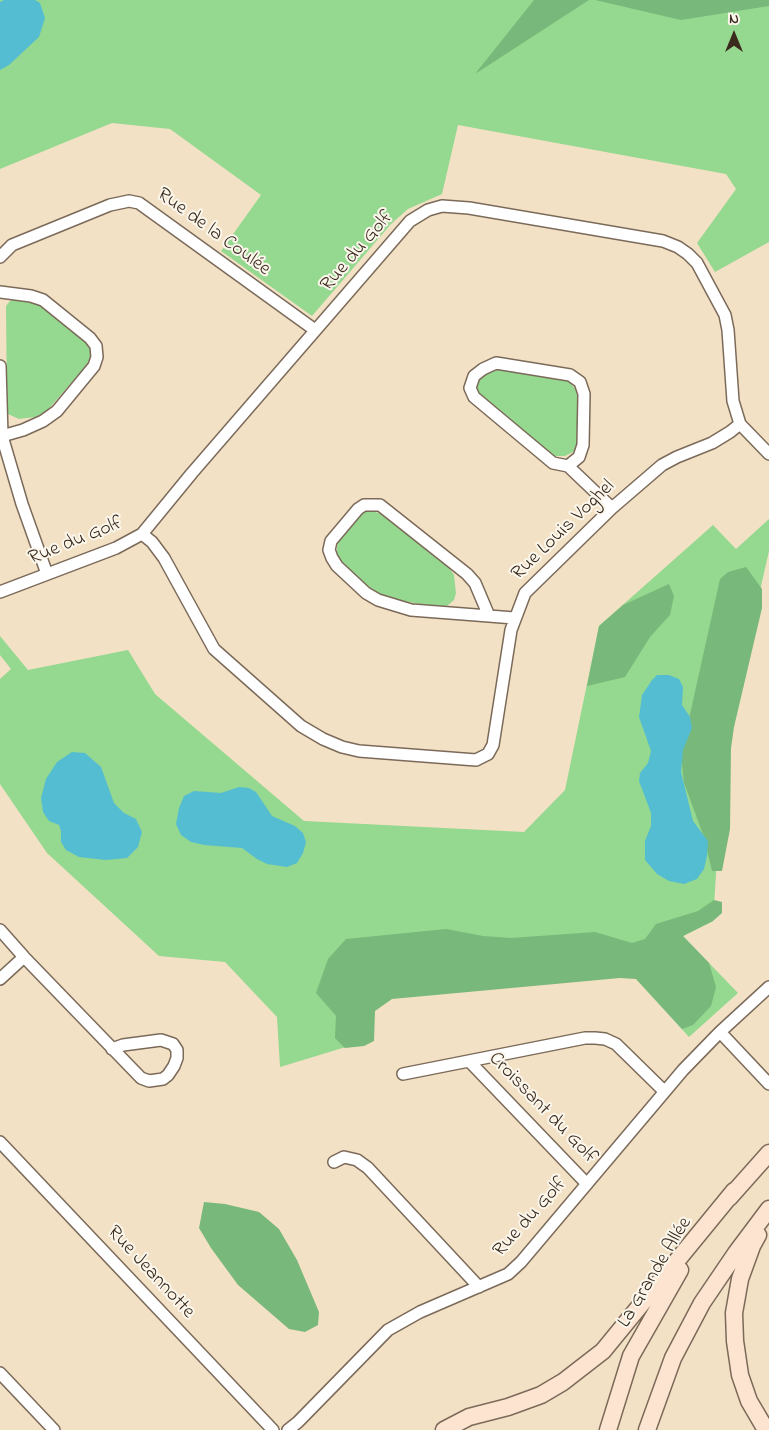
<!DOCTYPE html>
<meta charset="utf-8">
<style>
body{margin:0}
#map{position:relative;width:769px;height:1430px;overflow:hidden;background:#f3e1c6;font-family:"Indie Flower",sans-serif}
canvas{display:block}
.north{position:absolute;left:709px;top:10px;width:50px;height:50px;-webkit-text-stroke:4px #fbf7ec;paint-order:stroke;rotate:0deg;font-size:14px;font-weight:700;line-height:20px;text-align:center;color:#3b2a1e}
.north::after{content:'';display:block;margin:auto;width:18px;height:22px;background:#3b2a1e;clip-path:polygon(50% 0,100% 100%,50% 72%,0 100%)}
</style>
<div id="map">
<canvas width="769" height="1430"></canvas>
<div class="north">N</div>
</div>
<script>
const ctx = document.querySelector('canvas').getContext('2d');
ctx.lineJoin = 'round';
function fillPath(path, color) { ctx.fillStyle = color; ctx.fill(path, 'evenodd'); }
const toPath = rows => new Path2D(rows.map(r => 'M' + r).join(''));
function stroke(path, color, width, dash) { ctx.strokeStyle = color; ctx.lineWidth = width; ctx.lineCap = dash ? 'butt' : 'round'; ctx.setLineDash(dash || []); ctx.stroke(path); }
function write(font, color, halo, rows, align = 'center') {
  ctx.font = font + ' "Indie Flower",sans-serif'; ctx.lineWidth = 4; ctx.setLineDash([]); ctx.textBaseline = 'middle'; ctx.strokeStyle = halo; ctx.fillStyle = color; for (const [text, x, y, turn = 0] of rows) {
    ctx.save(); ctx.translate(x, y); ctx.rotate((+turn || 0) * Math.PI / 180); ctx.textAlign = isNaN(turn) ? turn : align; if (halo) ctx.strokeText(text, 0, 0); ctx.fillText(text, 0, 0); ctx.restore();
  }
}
fillPath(toPath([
 [0,0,769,0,769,242,715,272,697,243,736,189,726,174,458,125,442,194,408,209,391,224,312,316,221,251,261,195,170,129,112,123,0,169],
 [18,297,36,301,89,343,92,351,88,363,46,412,35,417,19,419,8,414,7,404,6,306,10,301],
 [497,369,565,378,575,388,577,395,577,445,573,452,565,456,554,456,479,394,476,385,480,377,489,372],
 [370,511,383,514,449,568,454,575,456,593,454,600,447,606,441,608,388,598,374,591,341,563,336,555,338,541,362,512],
 [769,519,769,551,724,749,713,921,683,936,738,993,689,1037,618,959,317,993,359,1043,280,1067,277,1017,225,962,159,956,47,853,0,784,0,679,11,669,0,655,0,636,28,670,128,650,155,694,304,821,524,832,565,790,599,626,713,525,736,549]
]), '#95d88f');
fillPath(toPath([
 [534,0,589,0,475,74],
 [595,0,769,0,769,6,681,20],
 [746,567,762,589,762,608,734,727,731,748,730,829,722,871,712,871,704,837,684,783,681,755,720,579,728,572],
 [669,584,674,596,670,615,650,637,625,677,587,686,599,626,623,605],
 [714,900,722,902,722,913,713,921,683,936,709,963,716,987,711,1006,693,1025,682,1029,636,979,620,978,392,999,375,1011,374,1041,364,1046,345,1048,335,1038,336,1016,316,993,328,959,346,939,446,929,483,936,511,938,595,932,632,943,645,939,656,924,698,911],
 [204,1202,225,1204,259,1212,279,1229,297,1260,319,1312,318,1325,305,1332,289,1329,238,1285,211,1248,199,1228]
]), '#78b87a');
fillPath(toPath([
 [4,0,35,0,40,3,45,18,39,37,9,65,0,70,0,2],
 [657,675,669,675,679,679,683,687,682,705,690,717,692,728,683,750,681,772,693,821,708,841,707,856,704,869,697,879,684,884,669,881,657,874,645,860,645,841,651,826,651,813,639,781,640,773,648,763,651,751,639,717,642,695,652,680],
 [72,752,85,753,101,767,114,803,124,813,136,819,142,832,138,847,127,858,106,860,79,857,66,850,61,842,61,831,59,825,49,821,43,812,41,798,46,779,57,762],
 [239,787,249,788,256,792,272,816,295,826,303,833,306,842,303,853,297,863,287,867,267,864,257,859,242,848,204,845,191,842,181,835,176,824,179,808,184,796,194,791,221,793]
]), '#55bdd2');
const street = toPath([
 [0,257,12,245,110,205,129,201,139,203,315,330],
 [0,292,31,296,43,300,90,338,96,346,97,357,94,366,57,411,43,421,23,430,2,436],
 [0,366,2,436,22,504,47,574],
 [568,466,553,463,474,397,470,388,474,376,483,369,496,363,570,375,580,382,584,394,583,445,579,457,568,466,612,508],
 [142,534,152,542,164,558,214,649,301,726,323,739,342,747,359,751,476,760,488,754,493,745,511,630,525,593,612,508,662,465,677,457,712,443,730,432,740,424],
 [0,592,116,548,142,534,192,473,410,221,428,210,442,206,469,208,663,241,678,247,688,254,697,263,725,315,728,330,733,401,740,424,769,454],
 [489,616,411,610,378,600,366,593,337,566,332,558,329,550,331,541,358,509,364,505,380,505,467,574,475,583,489,616,514,618],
 [0,930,24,957,141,1078,149,1081,163,1079,168,1075,174,1066,177,1058,177,1050,173,1044,161,1040,123,1045,112,1049],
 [0,979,24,957],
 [720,1032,769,1084],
 [469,1061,587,1184],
 [403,1074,585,1038,595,1038,605,1039,616,1044,664,1091],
 [0,1142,273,1430],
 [334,1162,344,1157,357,1160,368,1168,479,1287],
 [0,1373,54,1430],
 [288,1430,298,1422,388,1330,420,1312,508,1274,521,1262,683,1070,720,1032,769,987]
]);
const secondary = toPath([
 [729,1198,769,1153],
 [758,1235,752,1246,740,1279,734,1313,735,1341,740,1375,749,1401,766,1430],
 [444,1430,469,1417,508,1407,541,1395,563,1382,603,1351,734,1191],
 [608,1430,631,1356,680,1270],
 [647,1430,673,1358,702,1303,736,1253,769,1209]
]);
stroke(street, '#7b6a59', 14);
stroke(secondary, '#7b6a59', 19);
stroke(street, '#fff', 11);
stroke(secondary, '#fde4d0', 16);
write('20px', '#3b2a1e', '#fbf7ec', [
 ["Rue de la Coulée",213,233,36],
 ["Rue du Golf",358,252,-49],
 ["Rue Louis Voghel",564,531,-44],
 ["Rue du Golf",76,542,-22],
 ["Croissant du Golf",542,1109,46],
 ["Rue du Golf",531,1218,-48],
 ["Rue Jeannotte",150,1273,47],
 ["La Grande Allée",656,1273,-59]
]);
</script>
